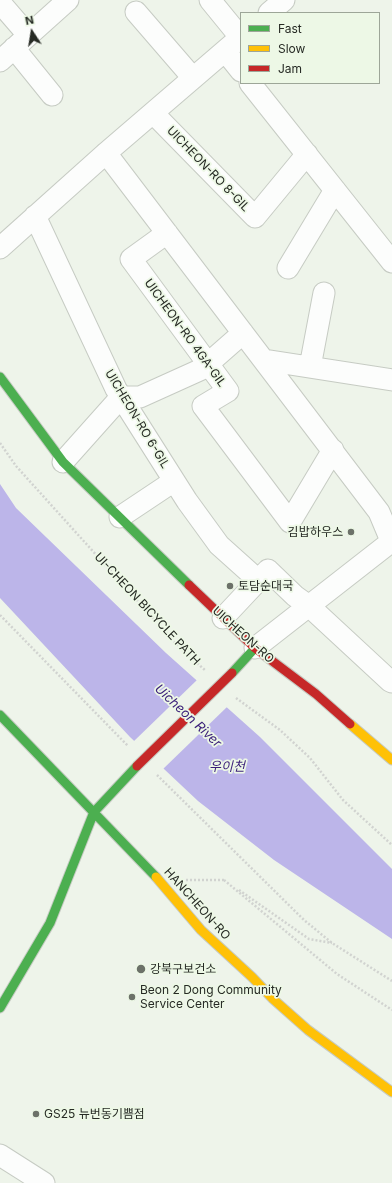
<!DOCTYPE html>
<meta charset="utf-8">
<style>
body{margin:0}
#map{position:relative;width:392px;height:1183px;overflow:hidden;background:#eef4ea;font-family:Inter,sans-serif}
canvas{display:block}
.legend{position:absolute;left:240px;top:12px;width:140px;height:72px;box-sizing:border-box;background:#edf8e6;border:1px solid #9da698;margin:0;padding:5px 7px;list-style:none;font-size:12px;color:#262a24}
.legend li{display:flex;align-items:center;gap:8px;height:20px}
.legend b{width:20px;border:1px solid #9da698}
.north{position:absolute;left:12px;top:12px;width:40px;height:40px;-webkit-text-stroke:3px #edf8e6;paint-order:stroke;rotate:348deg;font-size:11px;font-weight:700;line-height:16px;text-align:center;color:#262a24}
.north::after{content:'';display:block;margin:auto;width:14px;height:18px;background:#262a24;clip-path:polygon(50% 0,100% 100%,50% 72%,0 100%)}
</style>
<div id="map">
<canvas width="392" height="1183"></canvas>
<ul class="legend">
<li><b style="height:5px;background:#4caf50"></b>Fast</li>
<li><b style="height:5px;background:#ffc107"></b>Slow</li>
<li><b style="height:5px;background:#c62828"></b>Jam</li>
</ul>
<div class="north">N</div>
</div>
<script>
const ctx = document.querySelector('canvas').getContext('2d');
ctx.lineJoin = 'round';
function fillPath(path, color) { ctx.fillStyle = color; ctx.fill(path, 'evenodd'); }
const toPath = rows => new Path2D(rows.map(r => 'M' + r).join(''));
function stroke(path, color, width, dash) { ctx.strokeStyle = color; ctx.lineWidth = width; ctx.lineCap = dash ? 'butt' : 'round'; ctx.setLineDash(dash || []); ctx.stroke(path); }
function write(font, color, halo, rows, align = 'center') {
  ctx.font = font + ' Inter,"Noto Sans KR",sans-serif'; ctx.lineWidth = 3.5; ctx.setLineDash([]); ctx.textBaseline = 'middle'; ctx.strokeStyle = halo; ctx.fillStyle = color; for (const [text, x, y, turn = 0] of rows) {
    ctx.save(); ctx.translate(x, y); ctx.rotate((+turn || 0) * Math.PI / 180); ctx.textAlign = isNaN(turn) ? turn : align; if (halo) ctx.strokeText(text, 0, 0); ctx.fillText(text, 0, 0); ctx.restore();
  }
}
fillPath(toPath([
 [0,484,16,508,166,653,260,737,392,869,392,939,274,860,198,801,130,737,0,598]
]), '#bcb5e9');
fillPath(toPath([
 [198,679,228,706,162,770,133,742]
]), '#eef4ea');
const street = toPath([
 [210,0,241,38],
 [0,6,3,6,28,35],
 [136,12,193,78],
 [269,13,284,0],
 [14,48,52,95],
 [225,51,241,71],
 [0,61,68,0],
 [250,83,392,262],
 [153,113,255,217,307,154],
 [106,153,379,512,392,543],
 [35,216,116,389,187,501,219,545,258,580],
 [167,233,131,259,228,391,203,406,290,522,333,450],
 [0,248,106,153,241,37],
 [288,268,335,190],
 [264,360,392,380],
 [310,367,324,293],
 [63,462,121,397,140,397,202,369,243,333],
 [120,517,174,481],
 [223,618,268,570,295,596,309,606,390,681,392,682],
 [255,648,392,541],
 [0,1155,44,1183]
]);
const fast = toPath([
 [0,377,63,462,189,585],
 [232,673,255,648],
 [0,715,156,877],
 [0,1008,50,923,94,812,137,766]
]);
const slow = toPath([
 [350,724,392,760],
 [156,877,201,930,252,977,273,999,308,1030,392,1092]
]);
const jam = toPath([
 [189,585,255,648,316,694,350,724]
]);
stroke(street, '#c6cbc3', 23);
stroke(fast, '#c6cbc3', 11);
stroke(slow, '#c6cbc3', 11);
stroke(jam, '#c6cbc3', 11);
stroke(toPath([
 [0,443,16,466,99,558,180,648,206,671],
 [0,615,128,746],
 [236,698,280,730,310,758,343,800,392,845],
 [157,775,304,920,332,943,392,981],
 [186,880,225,880],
 [224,880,337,974,392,1010],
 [239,890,309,939,332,943]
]), '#d1d3d0', 2.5, [2, 2]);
stroke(street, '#fcfdfc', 21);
stroke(fast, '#4caf50', 9);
stroke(slow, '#ffc107', 9);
stroke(jam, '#c62828', 9);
const jamBridge = toPath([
 [137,766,232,673]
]);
stroke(jamBridge, '#c6cbc3', 11, []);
stroke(jamBridge, '#c62828', 9);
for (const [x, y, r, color] of [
 [351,532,4,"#6c7169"],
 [230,586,4,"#6c7169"],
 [141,969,5,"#6c7169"],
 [132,997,4,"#6c7169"],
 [36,1114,4,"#6c7169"]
]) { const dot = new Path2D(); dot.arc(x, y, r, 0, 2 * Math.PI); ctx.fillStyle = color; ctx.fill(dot); stroke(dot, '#edf8e6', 1.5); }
write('12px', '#262a24', '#edf8e6', [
 ["UICHEON-RO 8-GIL",208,169,46],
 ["UICHEON-RO 4GA-GIL",185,333,54],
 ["UICHEON-RO 6-GIL",137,419,59],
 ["UI-CHEON BICYCLE PATH",147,609,47],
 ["UICHEON-RO",243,635,42],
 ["HANCHEON-RO",197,904,48]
]);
write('12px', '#262a24', '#edf8e6', [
 ["김밥하우스",343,532,"right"],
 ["토담순대국",238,586],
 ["강북구보건소",150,969],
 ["Beon 2 Dong Community",140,990],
 ["Service Center",140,1004],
 ["GS25 뉴번동기쁨점",44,1114]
], 'left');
write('italic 13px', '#3a1e79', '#edf8e6', [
 ["Uicheon River",188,716,43],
 ["우이천",227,767]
]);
</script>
